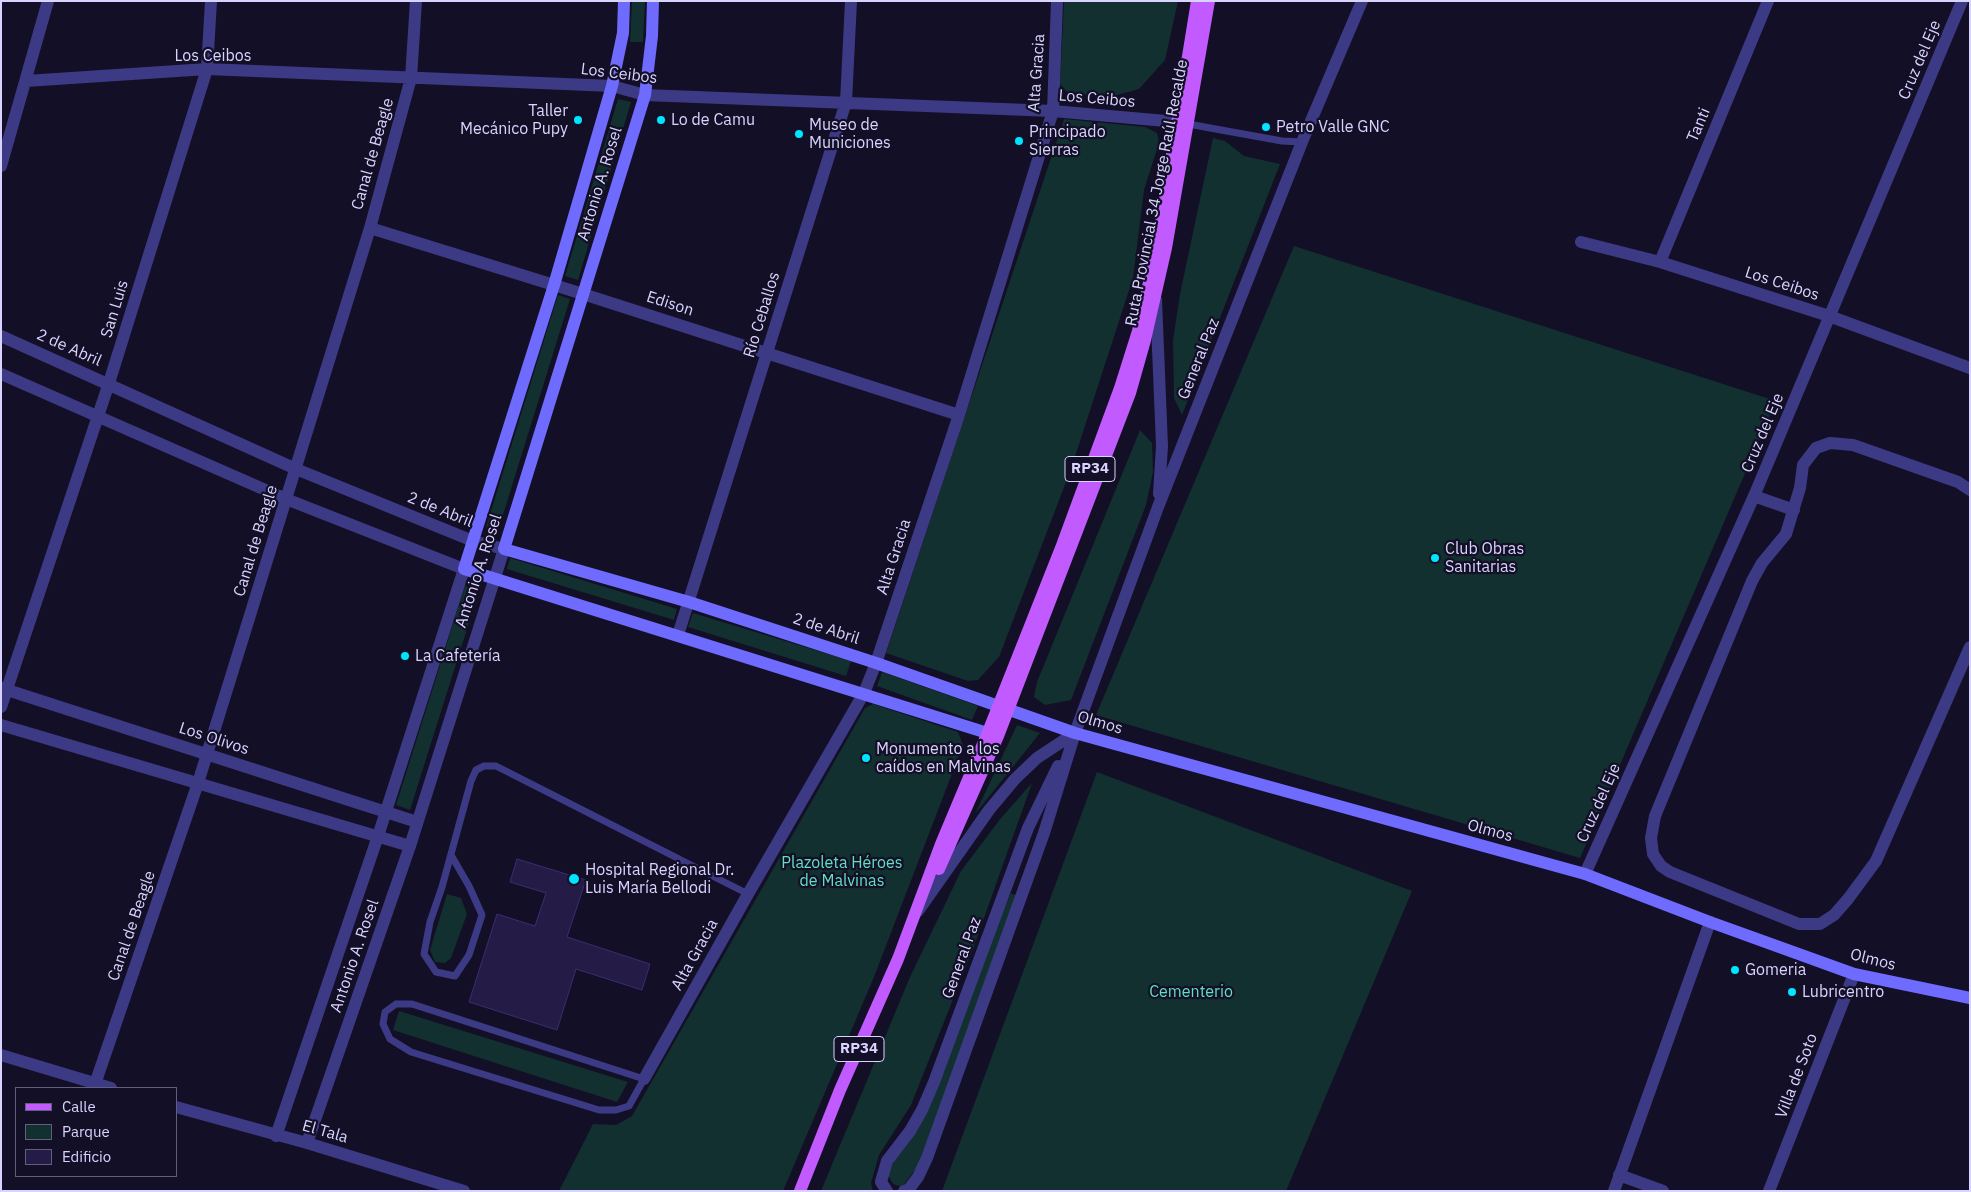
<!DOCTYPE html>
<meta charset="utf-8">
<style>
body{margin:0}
#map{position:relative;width:1971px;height:1192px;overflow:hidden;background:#130f26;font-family:"IBM Plex Sans",sans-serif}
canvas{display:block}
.frame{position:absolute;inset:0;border:2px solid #d9d4ff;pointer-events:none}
.legend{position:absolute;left:15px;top:1087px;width:162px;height:90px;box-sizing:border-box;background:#130f26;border:1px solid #625e7d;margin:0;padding:6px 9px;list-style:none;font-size:15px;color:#d9d4ff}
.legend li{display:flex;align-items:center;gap:10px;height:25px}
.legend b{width:25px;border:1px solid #625e7d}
</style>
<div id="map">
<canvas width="1971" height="1192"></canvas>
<div class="frame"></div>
<ul class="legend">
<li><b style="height:6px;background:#c25bff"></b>Calle</li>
<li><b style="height:14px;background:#12302f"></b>Parque</li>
<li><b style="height:14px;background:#241b47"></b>Edificio</li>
</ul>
</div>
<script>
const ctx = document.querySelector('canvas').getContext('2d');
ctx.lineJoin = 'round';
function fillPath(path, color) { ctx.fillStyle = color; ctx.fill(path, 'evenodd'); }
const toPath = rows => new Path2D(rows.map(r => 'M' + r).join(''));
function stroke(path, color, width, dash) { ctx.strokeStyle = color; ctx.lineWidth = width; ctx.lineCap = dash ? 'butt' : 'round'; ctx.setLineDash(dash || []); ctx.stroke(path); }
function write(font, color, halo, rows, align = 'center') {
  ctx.font = font + ' "IBM Plex Sans",sans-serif'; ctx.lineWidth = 4.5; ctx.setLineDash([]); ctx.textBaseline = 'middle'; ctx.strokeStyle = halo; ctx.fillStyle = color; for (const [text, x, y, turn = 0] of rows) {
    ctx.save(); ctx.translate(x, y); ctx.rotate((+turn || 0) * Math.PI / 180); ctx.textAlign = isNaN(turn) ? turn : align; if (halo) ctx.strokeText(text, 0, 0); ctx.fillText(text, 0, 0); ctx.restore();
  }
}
fillPath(toPath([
 [632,1,645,1,643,42,630,42],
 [1064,1,1178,1,1165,60,1139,89,1110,97,1068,93,1060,84],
 [618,99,631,102,578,280,565,276],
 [1064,119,1145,127,1157,133,1159,143,1144,190,1133,278,1071,469,999,657,978,680,968,681,886,653],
 [1213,138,1225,141,1244,156,1280,164,1182,415,1174,398,1173,340,1180,294],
 [1294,246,1776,401,1580,858,1096,715],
 [558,295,570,299,498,531,486,527],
 [1140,430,1152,443,1153,472,1146,505,1071,700,1045,705,1034,697,1037,682],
 [510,558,677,609,674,620,507,569],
 [465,586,479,591,410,810,396,805],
 [693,613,851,661,846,676,688,627],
 [882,672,978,706,972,720,877,686],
 [873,704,958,732,963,745,874,977,783,1191,559,1191,593,1124,616,1125,632,1116,865,708],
 [1017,725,1040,733,975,814],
 [1097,772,1412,891,1286,1191,942,1191],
 [1032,783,973,949,911,1105,879,1155,871,1183,873,1191,821,1191,910,977,961,871,1001,818],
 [1011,893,1017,896,918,1166,902,1187,893,1184,888,1175],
 [447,894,461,898,467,914,451,958,445,963,435,962,430,950],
 [399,1011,628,1082,617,1102,393,1030]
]), '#12302f');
const building = toPath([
 [517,859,586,880,567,937,650,964,642,990,576,969,557,1030,469,1002,497,914,535,926,546,893,510,882,517,859]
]);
fillPath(building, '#241b47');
stroke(building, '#3b2d73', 1);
stroke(toPath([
 [1188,124,1282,141,1302,142],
 [451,855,469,886,482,915,469,955,455,976,436,972,424,954,430,922,442,887,471,781,476,770,484,766,496,766,748,894],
 [396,1004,412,1004,644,1079,629,1106,616,1110,599,1110,411,1052,390,1039,383,1024,385,1012,396,1004]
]), '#3d3a85', 7);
stroke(toPath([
 [26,81,207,69,612,86,645,95,1053,111,1177,122],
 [1,166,48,1],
 [370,228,583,294,959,415],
 [1581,242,1660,262,1829,316,1970,368],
 [1660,262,1768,1],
 [1156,300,1162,446,1159,494],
 [1,336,296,469,473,541,504,549,410,846,307,1143],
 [1,374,286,499,464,569,378,836,276,1136],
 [1970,490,1958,482,1853,445,1830,443,1816,448,1803,465,1800,488,1786,534,1762,563,1752,581,1655,816,1651,838,1653,854,1661,866,1670,872,1799,924,1820,924,1834,915,1848,899,1876,861,1970,647],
 [1754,496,1794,510],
 [678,635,846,102,851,1],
 [1,688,417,822],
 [1,707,109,383,207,69,211,1],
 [1,725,410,846],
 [1585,874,1754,496,1962,1],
 [918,911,989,810,1015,779,1037,758,1075,733],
 [1,1055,111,1088],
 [644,1079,748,894,864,693,876,663,959,415,1053,111,1057,1],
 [95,1084,198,783,370,228,411,78,416,1],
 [176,1107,307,1143,464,1191],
 [1619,1175,1663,1191],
 [887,1191,881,1182,887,1161,910,1131,922,1110,934,1082,1028,828,1058,766],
 [904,1191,909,1189,918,1177,927,1158,1044,833,1075,733,1158,507,1302,142,1362,1],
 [1614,1191,1710,922],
 [1769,1191,1854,974]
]), '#3d3a85', 12);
stroke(toPath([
 [624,1,623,33,612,86,554,285,464,569,997,736],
 [653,1,652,36,645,95,504,549,689,602,876,663,1075,733,1585,874,1710,922,1854,974,1970,998]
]), '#6f6bff', 12);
stroke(toPath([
 [939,869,998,736,1130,393,1145,340,1166,248,1209,1],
 [800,1191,840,1090,898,959,941,844,988,732,1061,548,1120,388,1138,331,1157,247,1197,1]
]), '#c25bff', 12);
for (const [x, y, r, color] of [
 [578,120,5,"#00e5ff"],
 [661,120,5,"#00e5ff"],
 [1266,127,5,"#00e5ff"],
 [799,134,5,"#00e5ff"],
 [1019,141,5,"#00e5ff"],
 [1435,558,5,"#00e5ff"],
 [405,656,5,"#00e5ff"],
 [866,758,5,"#00e5ff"],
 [574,879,6,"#00e5ff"],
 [1735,970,5,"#00e5ff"],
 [1792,992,5,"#00e5ff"]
]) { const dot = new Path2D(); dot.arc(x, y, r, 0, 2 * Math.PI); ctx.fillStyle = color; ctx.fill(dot); stroke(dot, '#130f26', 2); }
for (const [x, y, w] of [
 [1090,469,50],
 [859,1049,50]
]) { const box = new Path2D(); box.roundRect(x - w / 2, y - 12.5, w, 25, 4); ctx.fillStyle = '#130f26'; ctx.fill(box); stroke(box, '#d9d4ff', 1); }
write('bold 15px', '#d9d4ff', null, [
 ["RP34",1090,469],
 ["RP34",859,1049]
]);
write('16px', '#d9d4ff', '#130f26', [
 ["Los Ceibos",213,56],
 ["Cruz del Eje",1920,60,-67],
 ["Alta Gracia",1037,73,-86],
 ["Los Ceibos",619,74,7],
 ["Los Ceibos",1097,99,5],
 ["Tanti",1699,125,-67],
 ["Canal de Beagle",373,154,-74],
 ["Antonio A. Rosel",600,184,-73],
 ["Ruta Provincial 34 Jorge Raúl Recalde",1157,193,-79],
 ["Los Ceibos",1782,284,18],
 ["Edison",670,304,18],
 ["San Luis",115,309,-73],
 ["Río Ceballos",762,315,-73],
 ["2 de Abril",69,348,24],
 ["General Paz",1199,359,-68],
 ["Cruz del Eje",1763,433,-67],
 ["2 de Abril",440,510,22],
 ["Canal de Beagle",256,541,-73],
 ["Alta Gracia",894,557,-72],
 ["Antonio A. Rosel",479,571,-72],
 ["2 de Abril",826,629,18],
 ["Olmos",1100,723,16],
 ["Los Olivos",214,739,18],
 ["Cruz del Eje",1599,803,-66],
 ["Olmos",1490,831,15],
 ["Canal de Beagle",132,926,-71],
 ["Alta Gracia",695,955,-61],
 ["Antonio A. Rosel",355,956,-71],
 ["General Paz",962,958,-70],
 ["Olmos",1873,960,14],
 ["Villa de Soto",1797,1076,-69],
 ["El Tala",325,1132,16]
]);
write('16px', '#d9d4ff', '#130f26', [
 ["Taller",568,111,"right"],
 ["Mecánico Pupy",568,129,"right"],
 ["Lo de Camu",671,120],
 ["Museo de",809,125],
 ["Municiones",809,143],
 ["Petro Valle GNC",1276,127],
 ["Principado",1029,132],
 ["Sierras",1029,150],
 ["Club Obras",1445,549],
 ["Sanitarias",1445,567],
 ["La Cafetería",415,656],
 ["Monumento a los",876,749],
 ["caídos en Malvinas",876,767],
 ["Hospital Regional Dr.",585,870],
 ["Luis María Bellodi",585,888],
 ["Gomeria",1745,970],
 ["Lubricentro",1802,992]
], 'left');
write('16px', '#5fe0c0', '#130f26', [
 ["Plazoleta Héroes",842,863],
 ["de Malvinas",842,881],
 ["Cementerio",1191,992]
]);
</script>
